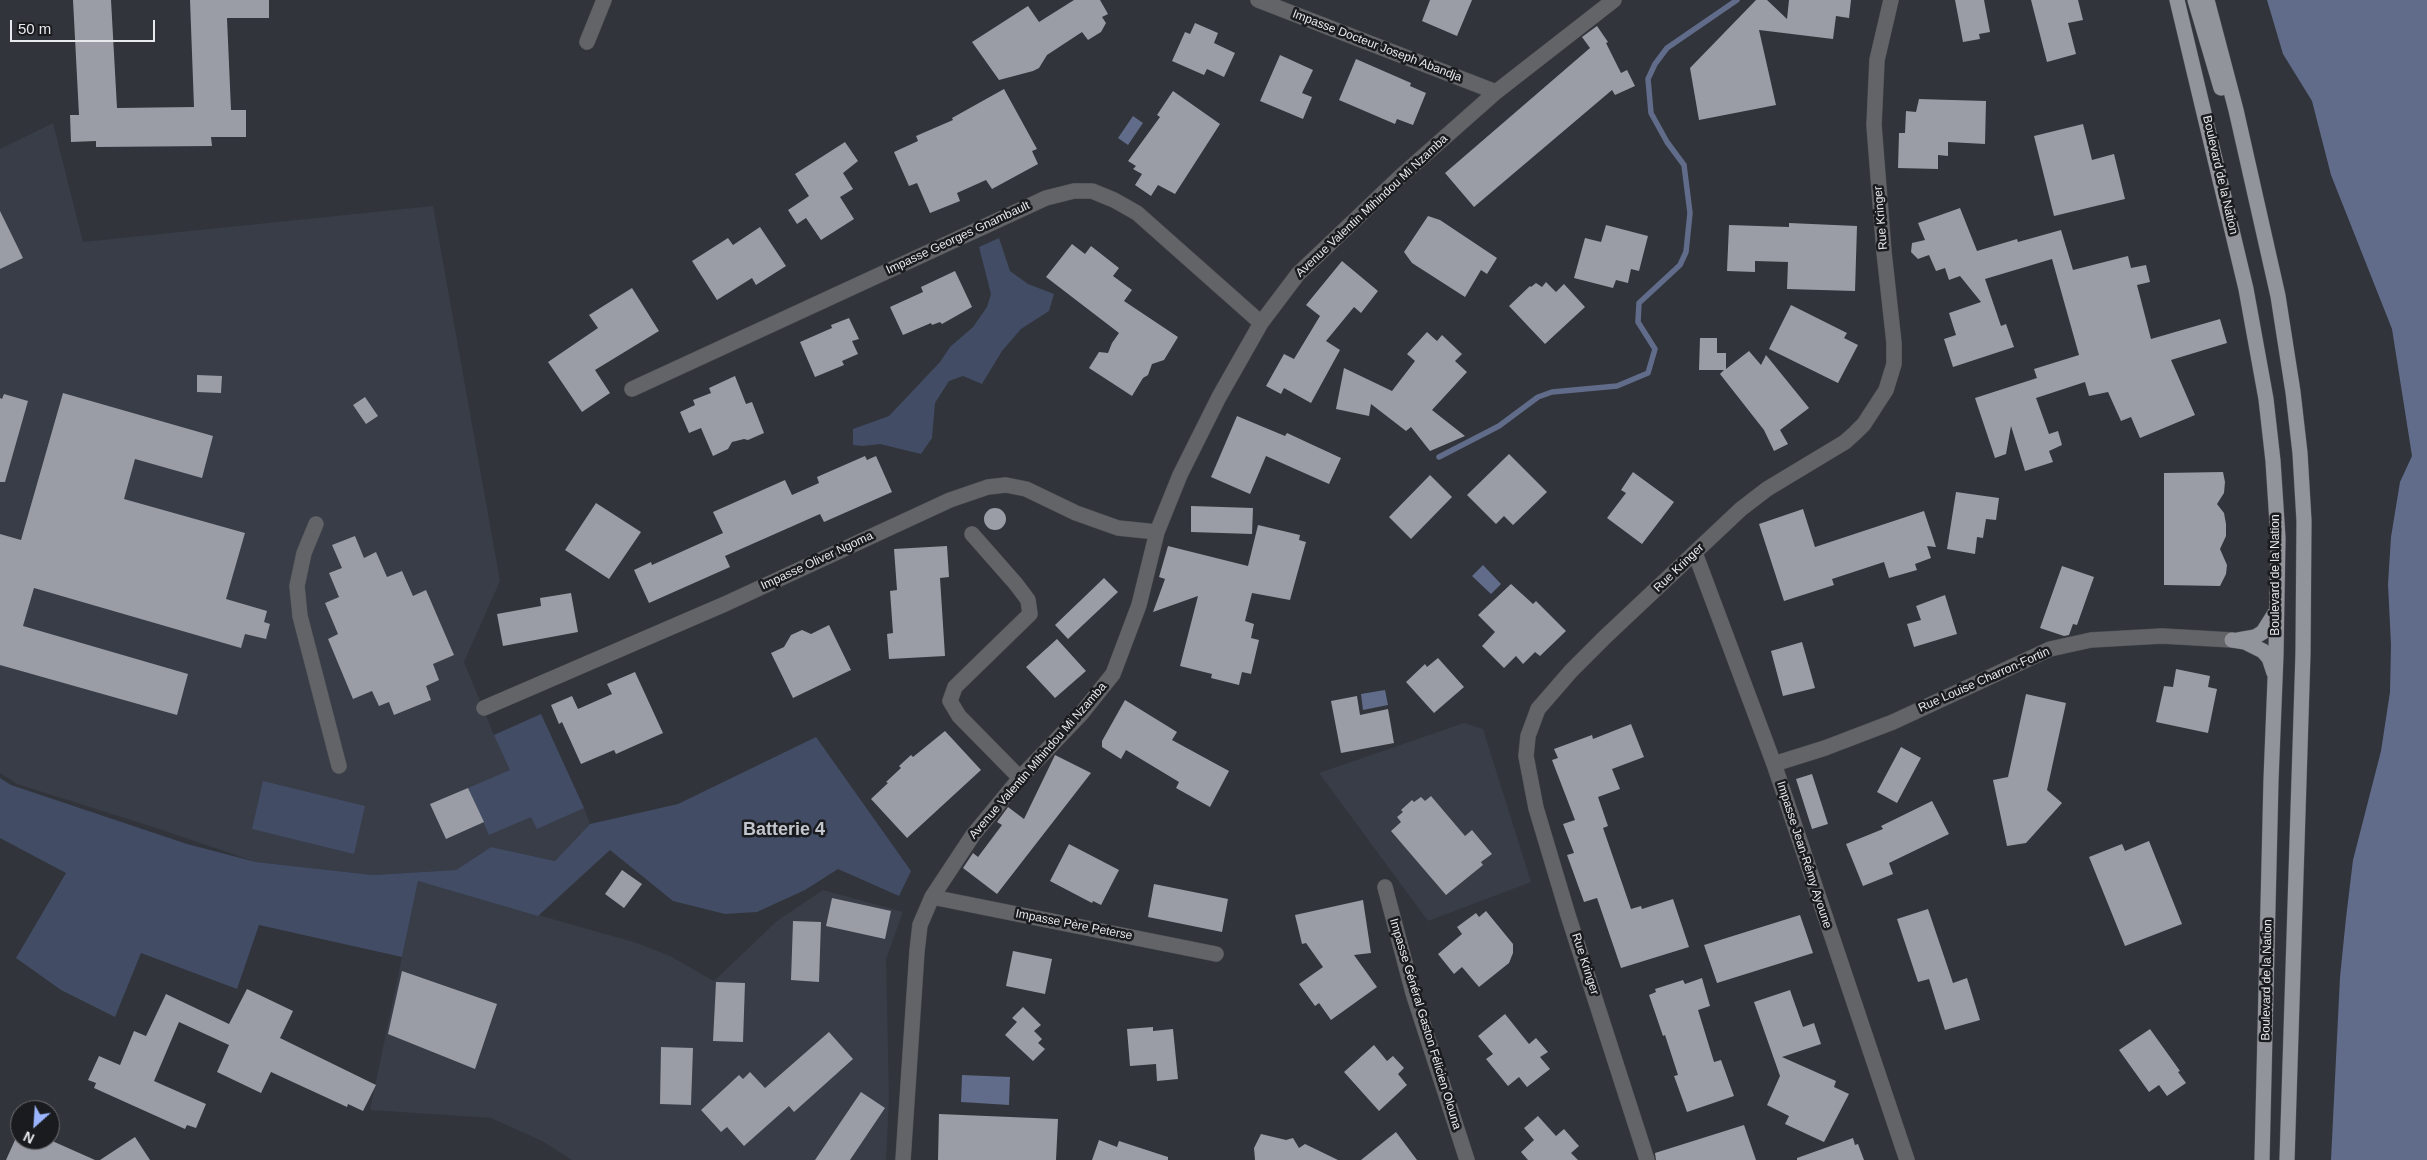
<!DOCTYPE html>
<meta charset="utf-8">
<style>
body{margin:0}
#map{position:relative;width:2427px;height:1160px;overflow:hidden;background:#31343a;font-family:Arial,sans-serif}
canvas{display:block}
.north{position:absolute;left:10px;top:1100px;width:50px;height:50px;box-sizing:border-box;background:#1a1b1e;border:1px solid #6c6d71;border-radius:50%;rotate:206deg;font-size:14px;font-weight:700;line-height:20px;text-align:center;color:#e7e9ed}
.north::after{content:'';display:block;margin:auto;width:18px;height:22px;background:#9ab5fd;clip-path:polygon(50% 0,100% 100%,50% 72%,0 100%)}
.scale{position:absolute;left:10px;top:20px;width:145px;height:22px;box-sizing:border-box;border:2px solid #e7e9ed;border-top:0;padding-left:6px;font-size:15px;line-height:18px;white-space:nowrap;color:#e7e9ed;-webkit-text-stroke:4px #1a1b1e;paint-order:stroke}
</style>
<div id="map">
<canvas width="2427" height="1160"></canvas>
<div class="north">N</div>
<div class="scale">50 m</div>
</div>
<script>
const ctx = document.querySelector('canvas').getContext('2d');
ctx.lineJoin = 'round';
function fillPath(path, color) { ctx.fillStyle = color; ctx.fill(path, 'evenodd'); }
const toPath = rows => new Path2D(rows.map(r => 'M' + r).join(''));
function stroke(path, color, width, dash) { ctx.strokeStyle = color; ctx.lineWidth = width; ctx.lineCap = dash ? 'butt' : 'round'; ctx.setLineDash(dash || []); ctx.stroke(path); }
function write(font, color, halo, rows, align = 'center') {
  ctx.font = font + ' Arial,sans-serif'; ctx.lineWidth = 5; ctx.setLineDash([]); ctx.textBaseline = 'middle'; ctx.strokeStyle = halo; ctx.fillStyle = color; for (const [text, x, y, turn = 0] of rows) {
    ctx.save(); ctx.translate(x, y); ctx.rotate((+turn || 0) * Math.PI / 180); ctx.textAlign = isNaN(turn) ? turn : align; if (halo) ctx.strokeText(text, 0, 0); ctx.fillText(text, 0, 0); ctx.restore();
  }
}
fillPath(toPath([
 [53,123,83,242,433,206,500,581,464,662,494,735,541,714,584,808,590,824,555,861,491,847,456,870,373,875,256,862,153,827,17,784,0,773,0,149],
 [1464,723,1483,729,1531,882,1428,921,1319,773],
 [418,881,637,943,670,956,714,981,777,921,823,890,903,912,886,959,889,1097,886,1160,572,1160,542,1141,491,1118,370,1110]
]), '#383d48');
fillPath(toPath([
 [999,238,1010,271,1028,284,1054,294,1049,311,1021,329,1002,351,982,384,963,376,949,381,935,403,932,438,921,454,880,444,863,446,853,445,853,429,889,416,940,362,950,347,973,327,987,307,991,294,979,247],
 [541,714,584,808,537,829,531,817,489,835,468,788,510,770,494,735],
 [816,737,911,871,899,896,838,869,805,890,757,912,725,914,673,901,610,850,538,916,418,881,402,957,259,925,237,989,141,953,115,1017,61,990,16,958,66,873,0,838,0,778,11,785,187,844,256,862,373,875,456,870,491,847,555,861,590,824,678,804],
 [263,781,365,806,354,854,252,829]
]), '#424c65');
fillPath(toPath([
 [2267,0,2427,0,2427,1160,2331,1160,2340,977,2346,918,2353,860,2381,751,2390,692,2391,645,2388,584,2391,537,2400,482,2412,456,2392,329,2331,175,2312,101,2283,54],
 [1133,116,1143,123,1128,145,1118,138],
 [1483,565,1501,584,1491,594,1472,576],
 [1385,690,1388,705,1363,710,1361,694],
 [962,1075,1010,1077,1009,1105,961,1102]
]), '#616c8a');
stroke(toPath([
 [1439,457,1499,426,1538,397,1552,392,1617,386,1648,373,1655,349,1638,322,1639,303,1680,265,1686,252,1690,213,1684,165,1667,142,1651,113,1648,79,1655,64,1667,48,1737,0]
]), '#616c8a', 5.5);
fillPath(toPath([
 [73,0,111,0,117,108,194,107,190,0,269,0,269,18,227,18,231,110,246,110,246,137,211,137,212,146,96,147,96,141,71,142,70,115,79,115],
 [1074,0,1100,0,1108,14,1102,17,1106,23,1101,32,1088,40,1082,32,1047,55,1039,68,1033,71,999,80,972,42,1028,6,1039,22],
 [1430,0,1472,0,1457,36,1422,21],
 [1756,0,1767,0,1787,19,1789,0,1851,0,1849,18,1836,16,1833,39,1759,30,1776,105,1699,120,1690,68],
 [1955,0,1984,0,1990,32,1979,34,1980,39,1963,42],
 [2031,0,2078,0,2083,20,2068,23,2076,54,2047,62],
 [1195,23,1218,33,1214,43,1235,53,1224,77,1207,69,1204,75,1172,61,1185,32,1190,34],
 [1597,26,1608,42,1606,43,1621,73,1627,70,1635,86,1615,95,1612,90,1474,207,1445,173,1590,48,1582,37],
 [1280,55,1313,70,1302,93,1312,97,1303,119,1260,101],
 [1356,59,1411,83,1410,86,1426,93,1413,125,1397,119,1395,124,1339,100],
 [1004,89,1037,149,1032,151,1038,164,992,189,986,180,957,193,960,201,930,213,917,183,909,186,894,152,918,141,916,136,953,120,952,118],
 [1173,91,1220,124,1175,194,1158,185,1151,196,1135,185,1142,174,1133,169,1136,166,1128,161,1160,117,1157,115],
 [1919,99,1986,101,1985,144,1948,142,1948,156,1938,155,1938,169,1898,168,1899,133,1905,133,1906,111,1916,112],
 [2083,124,2092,160,2114,154,2125,199,2054,216,2034,136],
 [845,142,858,161,843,173,853,189,840,197,854,219,821,240,806,218,797,224,788,210,809,196,795,174],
 [1960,208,1977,251,2017,239,2018,242,2061,230,2073,270,2128,256,2131,268,2146,265,2150,282,2137,285,2151,339,2220,319,2227,343,2171,360,2195,415,2140,438,2131,417,2121,421,2108,392,2089,396,2085,382,2036,398,2049,434,2058,431,2062,445,2049,451,2053,462,2025,471,2011,426,2006,454,1995,458,1975,398,2037,378,2034,369,2079,355,2052,259,1985,279,2001,326,2006,324,2014,347,1953,367,1944,339,1956,335,1949,313,1981,302,1960,276,1949,280,1945,268,1936,271,1929,255,1918,259,1911,252,1912,243,1925,240,1918,223],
 [0,211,23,258,0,269],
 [1428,216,1440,220,1497,258,1487,274,1481,270,1465,297,1412,263,1404,252],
 [1789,223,1857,226,1855,291,1787,289,1788,262,1755,261,1755,272,1727,271,1729,225,1789,227],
 [1606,225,1648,236,1639,271,1631,269,1628,283,1616,280,1613,288,1574,278,1585,238,1601,242],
 [760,227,786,266,756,285,752,278,717,300,692,261,728,238,733,245],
 [1072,244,1085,254,1091,246,1119,268,1113,276,1132,290,1124,301,1178,337,1164,360,1152,364,1148,375,1143,378,1132,396,1089,368,1099,352,1108,353,1112,343,1119,333,1046,277],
 [1342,261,1378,291,1361,313,1354,307,1326,341,1340,350,1311,403,1284,388,1281,394,1266,386,1284,354,1294,359,1320,316,1306,305],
 [955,271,972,307,942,324,940,322,932,325,931,323,903,335,890,307,923,292,921,287],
 [1546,282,1556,292,1564,284,1585,307,1545,344,1509,306,1530,286,1531,287,1536,283,1542,287],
 [632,288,659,331,595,370,610,393,582,412,548,362,598,328,589,315],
 [1791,305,1847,333,1844,338,1858,345,1838,383,1769,349],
 [849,318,859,339,852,341,858,354,842,361,844,365,815,377,800,342,832,328,831,325],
 [1427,332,1437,341,1442,335,1462,354,1455,361,1467,372,1432,410,1465,436,1430,451,1411,427,1406,431,1371,404,1369,416,1336,409,1344,368,1392,391,1415,361,1407,354],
 [1700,338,1717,338,1717,353,1726,353,1726,369,1749,351,1761,365,1766,355,1809,408,1780,430,1788,444,1774,451,1764,430,1720,374,1724,370,1699,370],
 [197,375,222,376,221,393,197,392],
 [735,376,746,404,752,402,764,433,748,440,744,439,732,442,728,449,713,456,701,428,689,433,680,412,695,405,693,400,711,393,709,388],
 [63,393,213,436,202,478,135,459,124,499,245,533,226,599,267,611,264,622,270,624,266,639,245,634,241,648,34,588,23,626,188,674,177,715,0,665,0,534,21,540],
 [4,394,28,401,5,482,0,482,0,398,2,399],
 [365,397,378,416,366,424,353,405],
 [1237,416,1285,436,1287,433,1341,458,1329,484,1266,456,1250,494,1211,477],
 [1509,454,1547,492,1513,525,1504,516,1496,524,1467,495],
 [865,456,867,460,876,456,892,492,824,522,820,514,725,556,730,567,649,603,634,570,651,562,652,565,723,533,713,512,785,480,792,495,819,483,817,477],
 [1633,472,1674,502,1642,544,1607,518,1626,493,1621,490],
 [2223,472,2225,482,2224,493,2217,504,2224,513,2226,524,2226,536,2220,549,2227,565,2226,574,2220,586,2164,585,2164,473],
 [1430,475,1452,497,1411,539,1389,517],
 [1956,492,1999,498,1996,520,1986,519,1983,538,1977,537,1975,554,1947,549],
 [596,503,641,532,609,579,565,550],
 [1191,506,1253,508,1252,534,1191,532],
 '984 519a11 11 0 1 1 22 0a11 11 0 1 1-22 0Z',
 [1803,509,1815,547,1924,511,1936,547,1927,546,1931,558,1915,564,1917,570,1889,578,1884,562,1832,579,1834,585,1784,601,1759,524],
 [1258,525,1300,535,1299,540,1306,542,1290,600,1252,593,1245,621,1254,624,1251,638,1259,640,1251,674,1242,672,1239,685,1211,678,1212,674,1180,666,1198,596,1153,612,1165,579,1159,577,1168,546,1248,566],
 [355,536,364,558,376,552,387,577,402,571,413,596,426,590,454,655,433,664,439,680,426,686,431,700,394,715,389,702,379,706,372,691,353,699,328,639,338,634,325,603,339,597,329,573,342,568,332,545],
 [947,546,949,577,940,578,945,656,889,659,887,634,893,633,890,591,897,590,894,549],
 [2062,566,2094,577,2077,625,2073,624,2069,635,2064,636,2040,628],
 [1104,578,1118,592,1068,639,1055,625],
 [1511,584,1533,604,1536,601,1566,631,1540,656,1535,652,1523,664,1516,656,1504,668,1482,646,1495,632,1478,615],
 [571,593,578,632,503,646,497,614,541,606,540,598],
 [1945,595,1957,634,1914,647,1907,624,1921,620,1916,606],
 [829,625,851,670,793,698,771,653,784,647,791,635,802,630,811,634],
 [1057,639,1086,671,1055,698,1026,667],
 [1802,642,1815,688,1783,696,1771,651],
 [1438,658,1464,687,1434,713,1406,682,1425,664,1427,667],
 [2176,669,2210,676,2208,687,2217,689,2208,733,2156,722,2164,686,2173,687],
 [635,672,663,733,616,754,614,750,581,764,562,722,559,724,551,705,572,696,578,709,612,694,607,684],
 [2026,694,2066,703,2047,790,2062,803,2026,843,2007,846,1993,780,2008,777],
 [1357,696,1360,715,1388,709,1394,743,1341,753,1331,701],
 [1125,700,1177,732,1172,740,1229,771,1210,807,1176,788,1179,782,1126,750,1121,759,1102,747,1102,741],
 [1631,724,1644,757,1612,769,1620,789,1598,797,1608,826,1603,828,1631,909,1641,906,1642,909,1673,899,1689,947,1621,968,1597,898,1584,902,1567,855,1574,853,1563,824,1575,820,1552,760,1558,758,1554,749,1592,735,1593,739],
 [945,731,981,770,907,838,871,799,888,783,886,782,901,768,899,766,911,755,913,757],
 [1901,747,1921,758,1897,803,1877,792],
 [1055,755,1091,773,997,894,963,868,973,853,978,857,1002,825,997,822,1008,807,1024,819],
 [1812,774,1828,824,1812,829,1796,779],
 [468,788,484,822,446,839,430,804],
 [1431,796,1465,836,1472,830,1492,854,1481,862,1483,865,1446,895,1391,831,1401,822,1397,817,1403,812,1401,810,1412,800,1414,802,1421,797,1425,801],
 [1932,801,1949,834,1889,863,1893,874,1863,886,1846,844,1883,829,1881,826],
 [2149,841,2182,924,2125,946,2089,857,2122,844,2125,851],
 [1069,844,1119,870,1101,905,1093,901,1092,903,1050,881],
 [622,870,642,884,624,908,605,894],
 [1154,884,1228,899,1222,932,1148,917],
 [832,898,891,911,885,939,826,926],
 [1363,900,1371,953,1354,955,1377,987,1331,1020,1319,1003,1315,1006,1299,984,1323,967,1306,943,1302,944,1295,915],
 [1928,909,1953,983,1967,978,1980,1020,1945,1030,1929,979,1918,982,1897,919],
 [1486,911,1513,944,1513,953,1509,963,1479,987,1462,967,1454,974,1438,954,1462,934,1457,927,1476,913,1479,917],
 [1800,915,1813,953,1717,983,1704,945],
 [793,921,821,922,819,982,791,980],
 [1013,951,1052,959,1045,994,1006,986],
 [402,971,497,1004,475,1069,388,1034],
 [1702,978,1710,1006,1698,1010,1714,1062,1721,1060,1734,1096,1687,1112,1674,1076,1678,1075,1665,1035,1663,1036,1649,995,1656,992,1655,989,1683,980,1685,984],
 [716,982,745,983,743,1042,713,1041],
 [247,989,293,1011,280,1038,376,1085,363,1111,348,1104,347,1107,271,1072,261,1093,217,1072,229,1045,179,1022,154,1081,206,1104,196,1128,187,1125,185,1129,94,1088,96,1083,88,1080,99,1056,120,1065,134,1031,146,1036,166,994,229,1024],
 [1790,990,1803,1027,1814,1023,1821,1044,1782,1057,1836,1081,1834,1087,1849,1094,1824,1142,1785,1124,1789,1116,1767,1105,1780,1076,1754,1002],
 [1023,1007,1041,1025,1034,1031,1042,1039,1038,1043,1045,1049,1033,1061,1005,1035,1017,1022,1012,1018],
 [1505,1014,1529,1044,1536,1038,1548,1052,1540,1057,1550,1069,1527,1087,1519,1077,1508,1086,1486,1059,1493,1054,1478,1036],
 [1153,1027,1153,1031,1173,1029,1178,1079,1157,1081,1156,1064,1130,1066,1127,1029],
 [2150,1029,2180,1071,2178,1072,2186,1083,2167,1096,2159,1085,2149,1092,2119,1050],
 [829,1032,853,1059,794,1112,789,1106,744,1146,727,1127,721,1132,701,1110,739,1075,743,1079,750,1072,765,1088],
 [1374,1045,1387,1061,1393,1056,1404,1068,1398,1074,1407,1085,1379,1111,1344,1072],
 [661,1047,693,1048,691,1105,660,1104],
 [861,1092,885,1108,850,1160,815,1160],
 [939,1114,1058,1119,1056,1160,938,1160],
 [1538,1116,1556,1136,1564,1129,1579,1146,1571,1153,1578,1160,1528,1160,1521,1152,1534,1140,1524,1128],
 [1744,1125,1756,1160,1656,1160,1655,1153],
 [1396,1132,1417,1160,1361,1160],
 [1261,1134,1286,1140,1293,1138,1299,1148,1305,1144,1338,1160,1255,1160,1254,1148],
 [135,1137,150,1160,100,1160],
 [1853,1138,1855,1145,1858,1144,1864,1160,1797,1160,1797,1158],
 [15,1140,50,1140,95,1160,6,1160],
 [1099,1140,1117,1147,1119,1141,1168,1157,1168,1160,1092,1160]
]), '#9a9da5');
const minor = toPath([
 [1258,0,1496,92],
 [587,42,604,0],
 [632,389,1046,198,1074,191,1092,191,1114,200,1137,213,1261,323],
 [316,524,304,553,297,586,300,616,339,766],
 [972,534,1016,584,1028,600,1030,614,955,687,950,701,959,716,1020,778],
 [1695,553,1774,764,1907,1160],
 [484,708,725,604,950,500,988,487,1006,485,1026,489,1076,513,1118,528,1157,532],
 [1774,764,1825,748,1893,722,2050,649,2091,640,2162,636,2232,640],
 [1385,887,1413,993,1467,1160],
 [932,897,1216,954],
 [903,1160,917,951,920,925,932,897,973,835,1020,778,1081,714,1113,674,1139,605,1157,532,1180,475,1219,397,1261,323,1298,274,1401,176,1496,92,1614,0],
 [1647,1160,1568,915,1536,808,1526,756,1528,736,1538,709,1571,671,1605,637,1741,509,1767,489,1845,442,1855,433,1864,424,1886,390,1894,364,1894,343,1884,252,1874,125,1877,60,1891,0]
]);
const major = toPath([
 [2177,0,2246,289,2266,399,2273,461,2278,538,2276,655,2271,780,2262,1160],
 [2195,0,2221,88],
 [2207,0,2236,110,2278,296,2293,392,2300,453,2304,521,2303,653,2287,1160],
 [2232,640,2245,642,2263,651,2269,658,2274,673],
 [2238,640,2255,637,2263,632,2275,613]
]);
stroke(minor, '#4e5157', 16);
stroke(major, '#4e5157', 16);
stroke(minor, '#636467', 15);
stroke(major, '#91949a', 15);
write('12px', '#e7e9ed', '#1a1b1e', [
 ["Impasse Docteur Joseph Abandja",1377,46,21],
 ["Boulevard de la Nation",2220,175,77],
 ["Avenue Valentin Mihindou Mi Nzamba",1372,206,-43],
 ["Rue Kringer",1881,218,-95],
 ["Impasse Georges Gnambault",958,238,-25],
 ["Impasse Oliver Ngoma",817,561,-25],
 ["Rue Kringer",1679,568,-44],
 ["Boulevard de la Nation",2276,575,-90],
 ["Rue Louise Charron-Fortin",1984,680,-24],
 ["Avenue Valentin Mihindou Mi Nzamba",1038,761,-49],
 ["Impasse Jean-Rémy Ayoune",1804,855,72],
 ["Impasse Père Peterse",1074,925,11],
 ["Rue Kringer",1585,964,72],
 ["Boulevard de la Nation",2267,980,-89],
 ["Impasse Général Gaston Félicien Olouna",1425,1024,73]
]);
write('bold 18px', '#c1c5cd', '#1a1b1e', [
 ["Batterie 4",784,830]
]);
</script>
